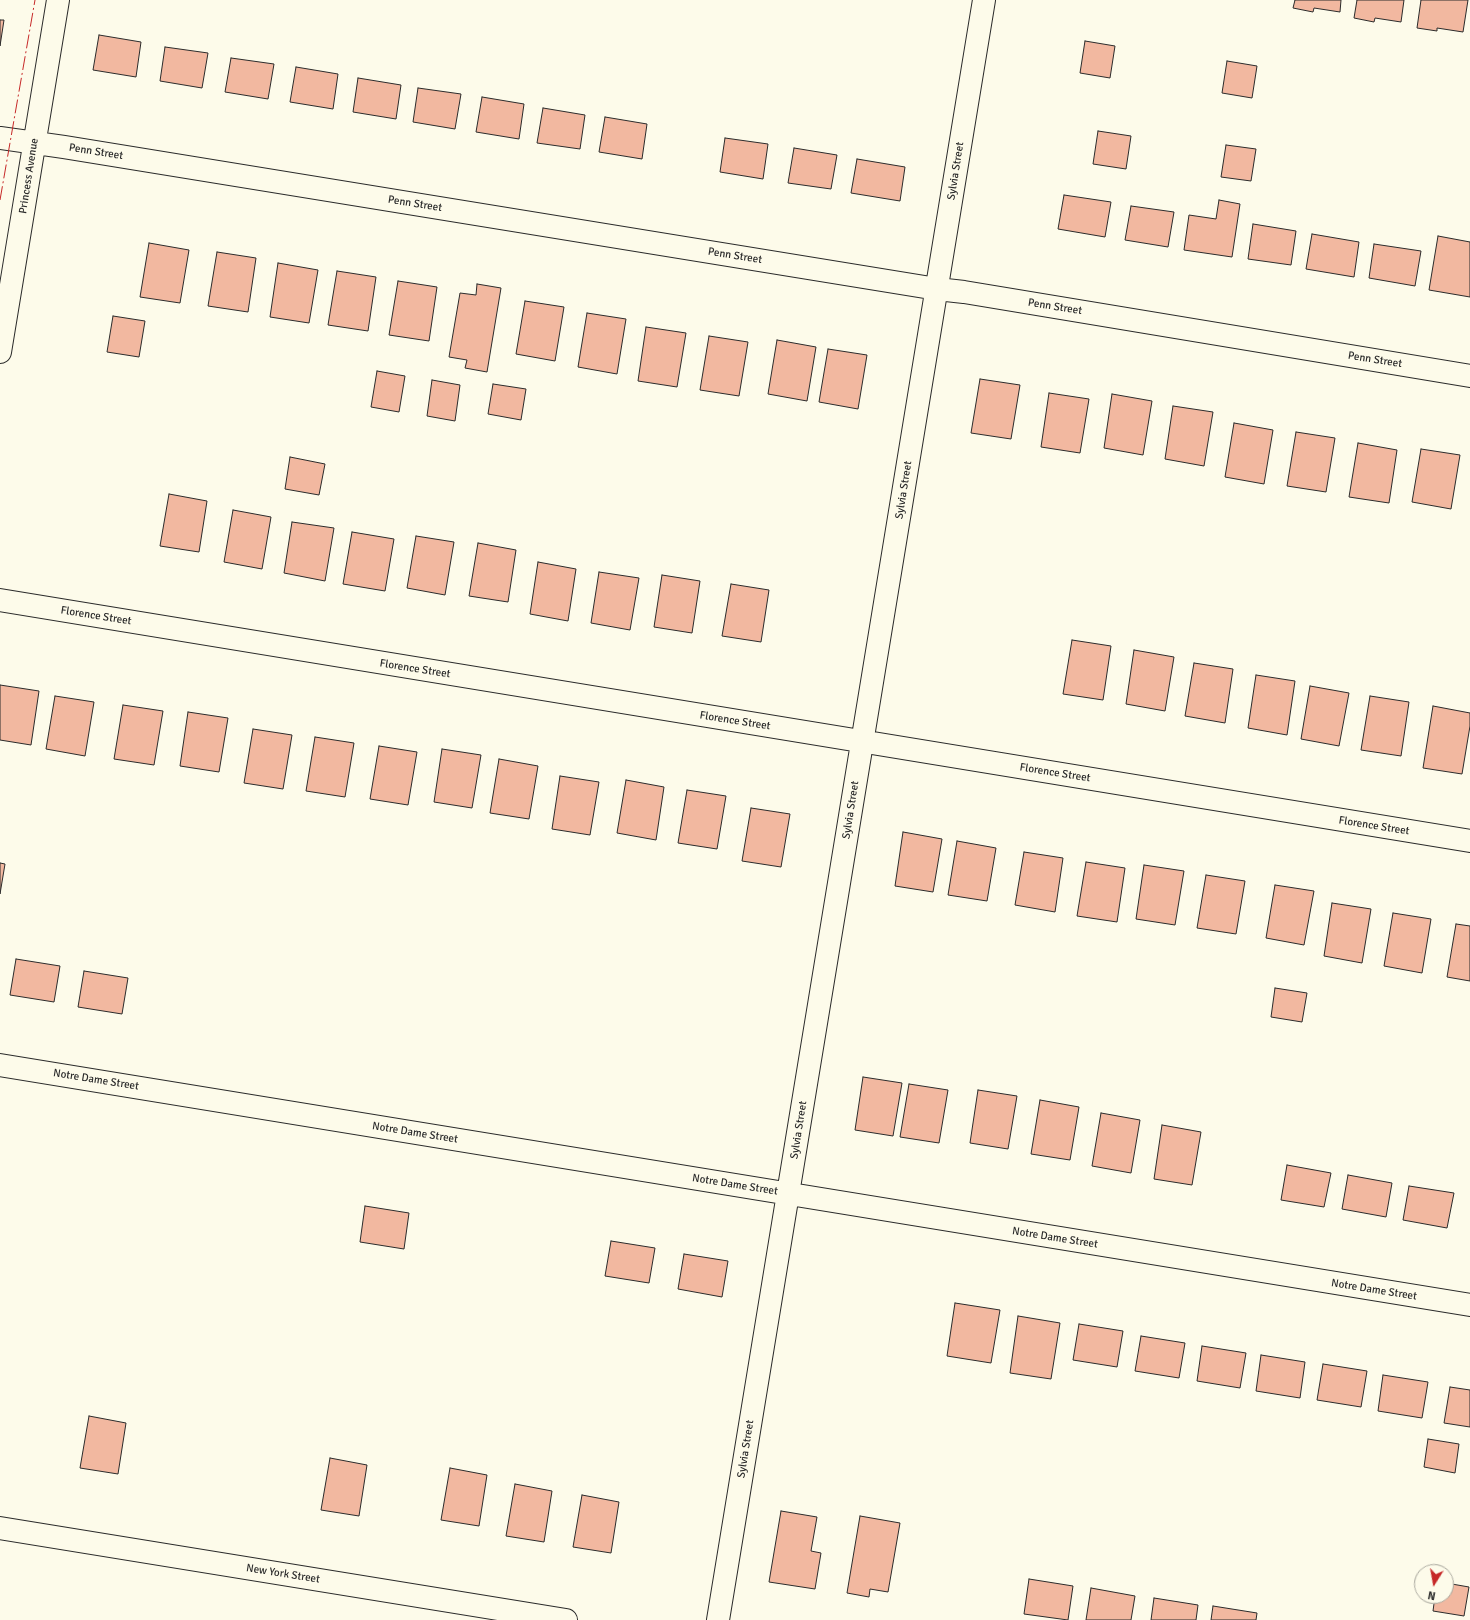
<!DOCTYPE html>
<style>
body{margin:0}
#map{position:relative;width:1470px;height:1620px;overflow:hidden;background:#fdfbea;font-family:Signika,sans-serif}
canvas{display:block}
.north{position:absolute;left:1414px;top:1564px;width:40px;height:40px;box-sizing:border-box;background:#fdfbea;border:1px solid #a9a89e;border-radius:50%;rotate:191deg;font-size:11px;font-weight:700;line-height:16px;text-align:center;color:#2b2b2b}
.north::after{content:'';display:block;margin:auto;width:14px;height:18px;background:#c62828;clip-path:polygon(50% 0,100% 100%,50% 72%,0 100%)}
</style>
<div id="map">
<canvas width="1470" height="1620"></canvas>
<div class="north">N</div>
</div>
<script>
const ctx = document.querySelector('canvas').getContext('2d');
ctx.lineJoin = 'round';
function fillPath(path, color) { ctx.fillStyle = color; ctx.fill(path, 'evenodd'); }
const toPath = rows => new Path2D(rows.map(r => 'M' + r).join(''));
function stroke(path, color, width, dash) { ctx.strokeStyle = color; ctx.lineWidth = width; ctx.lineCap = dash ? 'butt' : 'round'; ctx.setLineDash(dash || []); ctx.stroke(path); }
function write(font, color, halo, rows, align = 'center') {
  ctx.font = font + ' Signika,sans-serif'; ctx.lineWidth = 3; ctx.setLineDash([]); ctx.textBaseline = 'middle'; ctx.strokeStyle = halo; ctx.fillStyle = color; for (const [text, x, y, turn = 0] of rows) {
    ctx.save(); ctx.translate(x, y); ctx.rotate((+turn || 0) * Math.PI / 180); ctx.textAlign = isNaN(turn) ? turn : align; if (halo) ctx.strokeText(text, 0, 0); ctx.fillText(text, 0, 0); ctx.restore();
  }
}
const building = toPath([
 [1295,0,1341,0,1340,12,1314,8,1313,12,1293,8,1295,0],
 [1357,0,1404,0,1401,22,1375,18,1374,22,1354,18,1357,0],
 [1421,0,1468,0,1463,32,1437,28,1437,31,1417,28,1421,0],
 [0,20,4,20,0,46,0,20],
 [99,35,141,42,136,77,93,70,99,35],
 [1085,41,1115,46,1110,78,1080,73,1085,41],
 [165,47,208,53,202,88,160,81,165,47],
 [231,58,274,64,268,99,225,92,231,58],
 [1227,61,1257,66,1252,98,1222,93,1227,61],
 [296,67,338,74,333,109,290,102,296,67],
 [358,78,401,85,396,119,353,112,358,78],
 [418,88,461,94,455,129,413,122,418,88],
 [482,97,524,104,519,139,476,132,482,97],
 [543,108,585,115,580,149,537,143,543,108],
 [605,117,647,124,642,159,599,152,605,117],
 [1098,131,1131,136,1126,169,1093,164,1098,131],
 [725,138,768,144,763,179,720,172,725,138],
 [1226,145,1256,149,1251,181,1221,177,1226,145],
 [794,148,837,155,831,189,788,183,794,148],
 [857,159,905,167,900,201,851,193,857,159],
 [1064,195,1111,202,1105,237,1058,229,1064,195],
 [1219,200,1240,204,1232,257,1184,250,1189,215,1216,219,1219,200],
 [1131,206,1174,212,1168,247,1125,240,1131,206],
 [1253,224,1296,231,1291,265,1248,259,1253,224],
 [1312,234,1359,242,1354,277,1306,269,1312,234],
 [1438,236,1470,242,1470,297,1429,290,1438,236],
 [149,243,189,250,180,303,140,297,149,243],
 [1374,244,1421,251,1415,286,1369,278,1374,244],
 [217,252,256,258,248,312,208,306,217,252],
 [278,263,318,270,309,323,270,317,278,263],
 [337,271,376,277,368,331,328,325,337,271],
 [398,281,437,287,429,341,389,335,398,281],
 [477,284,501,288,487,372,465,368,467,360,449,357,460,293,476,295,477,284],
 [525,301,564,307,555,361,516,354,525,301],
 [587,313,626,319,617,374,578,367,587,313],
 [113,316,145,321,139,357,107,352,113,316],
 [646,327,686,333,677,387,638,381,646,327],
 [709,336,748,342,739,396,700,390,709,336],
 [777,340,816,347,807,401,768,394,777,340],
 [828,349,867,355,858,409,819,402,828,349],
 [377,371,405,376,399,412,371,407,377,371],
 [980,379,1020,385,1011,439,971,433,980,379],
 [432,380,460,385,455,421,427,416,432,380],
 [493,384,526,389,521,420,488,414,493,384],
 [1049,393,1089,399,1080,453,1041,447,1049,393],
 [1112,394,1152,401,1143,455,1104,448,1112,394],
 [1173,406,1213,412,1204,466,1165,459,1173,406],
 [1234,423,1273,430,1264,484,1225,477,1234,423],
 [1296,432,1335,438,1326,492,1287,486,1296,432],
 [1358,443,1397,450,1389,503,1349,497,1358,443],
 [1421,449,1460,455,1451,509,1412,502,1421,449],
 [290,457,325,464,319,495,285,489,290,457],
 [169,494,207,501,199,552,160,546,169,494],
 [233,510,271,517,262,569,224,562,233,510],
 [292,522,334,528,325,581,284,573,292,522],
 [352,532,394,539,385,591,343,584,352,532],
 [416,536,454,542,445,595,407,588,416,536],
 [478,543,516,550,508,602,469,596,478,543],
 [538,562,576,569,568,621,530,614,538,562],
 [599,572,639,578,630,630,591,623,599,572],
 [662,575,700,581,692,633,654,627,662,575],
 [731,584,769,590,761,642,722,636,731,584],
 [1072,640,1111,646,1103,700,1063,694,1072,640],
 [1134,650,1174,657,1165,711,1126,704,1134,650],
 [1194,663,1233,669,1225,723,1185,716,1194,663],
 [1256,675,1295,681,1287,735,1248,728,1256,675],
 [0,685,39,691,31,745,0,740,0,685],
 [1310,686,1349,693,1339,746,1301,739,1310,686],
 [55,696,94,702,85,756,46,749,55,696],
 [1370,696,1409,702,1401,756,1361,750,1370,696],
 [123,705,163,711,154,765,114,759,123,705],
 [1433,706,1470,713,1470,726,1462,774,1423,768,1433,706],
 [188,712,228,718,219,772,180,766,188,712],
 [253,729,292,735,283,789,244,783,253,729],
 [315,737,354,743,345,797,306,791,315,737],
 [379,746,417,752,408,805,370,799,379,746],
 [442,749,481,755,472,808,434,802,442,749],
 [499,759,538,766,529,819,490,813,499,759],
 [560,776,599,782,590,835,552,829,560,776],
 [626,780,664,787,656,840,617,833,626,780],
 [687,790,726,796,717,849,678,843,687,790],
 [751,808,790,814,781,867,742,861,751,808],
 [903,832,942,839,933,892,895,886,903,832],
 [957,841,996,848,987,901,948,895,957,841],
 [1024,852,1063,858,1055,912,1015,905,1024,852],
 [1086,862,1125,868,1117,922,1077,916,1086,862],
 [0,863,5,864,0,894,0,863],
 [1144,865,1184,871,1175,925,1136,919,1144,865],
 [1206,875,1245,881,1236,934,1197,928,1206,875],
 [1275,885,1314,891,1304,945,1266,938,1275,885],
 [1332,903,1371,909,1362,963,1324,956,1332,903],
 [1393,913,1431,919,1422,973,1384,966,1393,913],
 [1456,924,1470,926,1470,981,1447,977,1456,924],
 [16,959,60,966,54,1002,10,995,16,959],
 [84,971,128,978,122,1014,78,1007,84,971],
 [1275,988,1307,993,1302,1022,1271,1017,1275,988],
 [863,1077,902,1083,893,1136,855,1130,863,1077],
 [909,1084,948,1090,939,1143,900,1137,909,1084],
 [978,1090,1017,1096,1008,1149,970,1143,978,1090],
 [1040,1100,1079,1107,1070,1160,1031,1154,1040,1100],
 [1101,1113,1140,1120,1131,1173,1092,1166,1101,1113],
 [1162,1125,1201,1132,1192,1185,1154,1179,1162,1125],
 [1287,1165,1331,1173,1324,1207,1281,1200,1287,1165],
 [1348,1175,1392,1183,1386,1217,1342,1209,1348,1175],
 [1409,1186,1454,1193,1447,1228,1403,1220,1409,1186],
 [365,1206,409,1213,404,1249,360,1242,365,1206],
 [611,1241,655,1248,649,1283,605,1276,611,1241],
 [684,1254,728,1261,722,1297,678,1289,684,1254],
 [955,1303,1000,1310,991,1363,947,1356,955,1303],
 [1018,1316,1060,1323,1051,1379,1010,1373,1018,1316],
 [1079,1324,1123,1331,1117,1367,1073,1360,1079,1324],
 [1141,1336,1185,1343,1179,1378,1135,1371,1141,1336],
 [1202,1346,1246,1353,1240,1388,1197,1381,1202,1346],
 [1261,1355,1305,1362,1300,1398,1256,1391,1261,1355],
 [1323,1364,1367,1371,1361,1407,1317,1400,1323,1364],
 [1383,1375,1428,1382,1422,1418,1378,1411,1383,1375],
 [1450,1387,1470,1390,1470,1427,1444,1423,1450,1387],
 [89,1416,126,1423,118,1474,80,1468,89,1416],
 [1428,1439,1459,1444,1455,1473,1424,1467,1428,1439],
 [330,1458,367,1465,359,1516,321,1510,330,1458],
 [450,1468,487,1475,479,1526,441,1520,450,1468],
 [515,1484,552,1491,544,1542,506,1536,515,1484],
 [582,1495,619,1502,611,1553,573,1547,582,1495],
 [781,1511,817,1517,811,1551,821,1553,815,1589,769,1582,781,1511],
 [860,1516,900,1523,888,1592,870,1589,869,1597,847,1593,860,1516],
 [1029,1579,1073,1586,1068,1620,1024,1614,1029,1579],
 [1446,1583,1469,1587,1464,1616,1433,1611,1435,1596,1446,1596,1446,1583],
 [1091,1588,1135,1596,1131,1620,1086,1620,1091,1588],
 [1154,1598,1198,1605,1196,1620,1151,1620,1154,1598],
 [1213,1606,1257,1613,1256,1620,1211,1620,1213,1606]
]);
fillPath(building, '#f2b8a0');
stroke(building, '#2b2b2b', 1);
const street = toPath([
 [0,138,64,147,937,289,964,292,1470,376],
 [0,352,58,0],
 [0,600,1470,841],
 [0,1065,1470,1305],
 [0,1528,566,1620],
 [718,1620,984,0]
]);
stroke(street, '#2b2b2b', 24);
stroke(street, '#fdfbea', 22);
stroke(toPath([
 [0,200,35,0]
]), '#c62828', 1, [14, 3, 2, 3]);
write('11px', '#2b2b2b', '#fdfbea', [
 ["Penn Street",96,152,9],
 ["Sylvia Street",956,171,-81],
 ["Princess Avenue",29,176,-81],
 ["Penn Street",415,204,9],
 ["Penn Street",735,256,9],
 ["Penn Street",1055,307,9],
 ["Penn Street",1375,360,9],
 ["Sylvia Street",904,490,-81],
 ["Florence Street",96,616,9],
 ["Florence Street",415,669,9],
 ["Florence Street",735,721,9],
 ["Florence Street",1055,773,9],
 ["Sylvia Street",851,810,-81],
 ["Florence Street",1374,826,9],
 ["Notre Dame Street",96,1080,9],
 ["Sylvia Street",799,1130,-81],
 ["Notre Dame Street",415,1133,9],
 ["Notre Dame Street",735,1185,9],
 ["Notre Dame Street",1055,1238,9],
 ["Notre Dame Street",1374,1290,9],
 ["Sylvia Street",746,1449,-81],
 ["New York Street",283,1574,9]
]);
</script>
